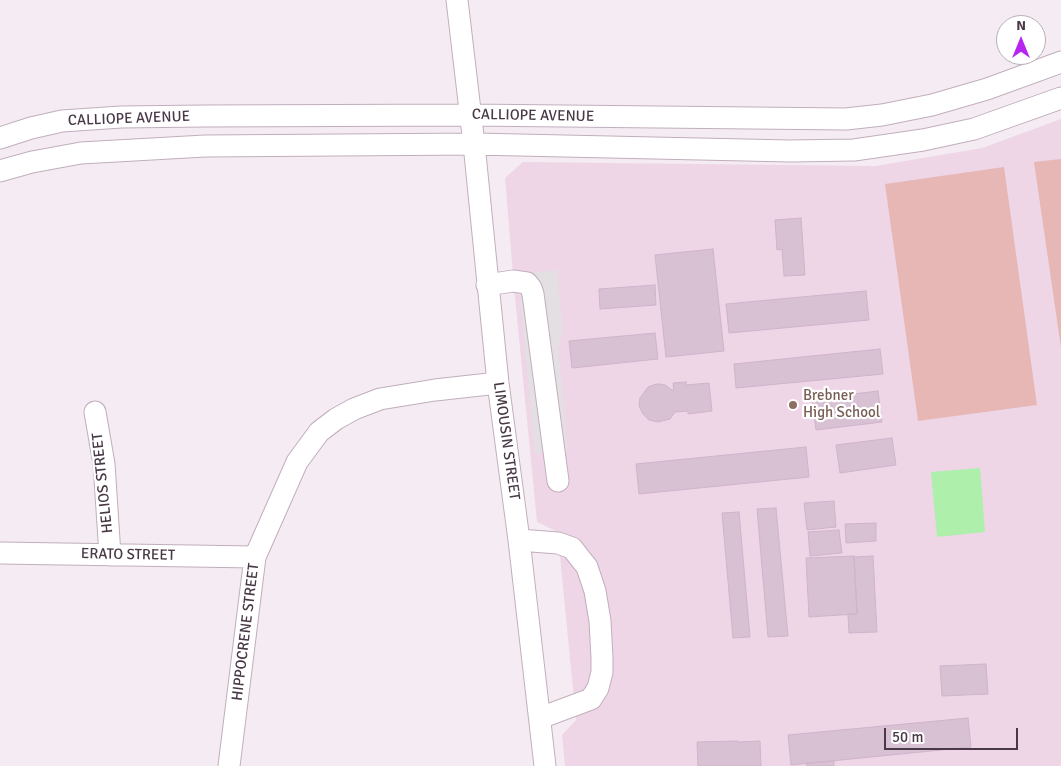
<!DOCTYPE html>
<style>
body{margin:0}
#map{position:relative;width:1061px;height:766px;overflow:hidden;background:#f5ecf3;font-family:Signika,sans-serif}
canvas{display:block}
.north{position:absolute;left:996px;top:15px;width:50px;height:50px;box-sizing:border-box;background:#fff;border:1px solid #b6b0b5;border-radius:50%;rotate:0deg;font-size:14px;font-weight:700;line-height:20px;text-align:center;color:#493947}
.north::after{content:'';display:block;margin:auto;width:18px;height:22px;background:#b625f2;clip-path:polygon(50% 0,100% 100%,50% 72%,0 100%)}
.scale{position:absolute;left:884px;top:728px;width:134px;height:22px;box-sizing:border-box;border:2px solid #493947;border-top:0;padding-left:6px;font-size:15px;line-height:18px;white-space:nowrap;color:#493947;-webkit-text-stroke:4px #fff;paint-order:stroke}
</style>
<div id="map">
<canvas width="1061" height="766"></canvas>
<div class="north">N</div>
<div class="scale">50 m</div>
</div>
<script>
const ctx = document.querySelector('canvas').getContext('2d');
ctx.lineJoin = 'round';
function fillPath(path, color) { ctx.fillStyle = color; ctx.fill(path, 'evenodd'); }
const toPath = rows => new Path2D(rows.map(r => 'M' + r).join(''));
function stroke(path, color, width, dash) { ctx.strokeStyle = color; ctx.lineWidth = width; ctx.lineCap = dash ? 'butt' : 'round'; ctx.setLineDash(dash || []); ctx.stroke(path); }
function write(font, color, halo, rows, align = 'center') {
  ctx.font = font + ' Signika,sans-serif'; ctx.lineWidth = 4.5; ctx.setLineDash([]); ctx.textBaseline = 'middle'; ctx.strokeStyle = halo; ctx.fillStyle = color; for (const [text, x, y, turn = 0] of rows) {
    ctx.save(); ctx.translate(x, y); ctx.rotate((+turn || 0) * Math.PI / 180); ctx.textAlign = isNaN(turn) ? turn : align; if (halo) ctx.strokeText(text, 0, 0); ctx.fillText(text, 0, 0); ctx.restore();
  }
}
fillPath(toPath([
 [1061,119,1061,766,565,766,562,735,576,720,560,557,556,531,537,522,514,287,505,178,523,162,875,166,982,148]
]), '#eed6e7');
fillPath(toPath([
 [1061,159,1061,348,1034,162],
 [1004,167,1037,405,918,421,885,184]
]), '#e7b7b6');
fillPath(toPath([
 [557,270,563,332,558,345,568,451,535,454,518,274]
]), '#e4dfe3');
fillPath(toPath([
 [980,468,985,532,937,537,931,472]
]), '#adefab');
const building = toPath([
 [801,218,805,275,784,276,782,249,777,250,775,220,801,218],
 [713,249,724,351,666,357,655,255,713,249],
 [655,285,656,305,600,309,599,289,655,285],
 [866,291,869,320,729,333,726,304,866,291],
 [655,333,658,359,572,368,569,341,655,333],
 [880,349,883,374,736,388,734,364,880,349],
 [686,382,686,385,709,383,712,411,688,414,688,411,675,412,670,419,658,422,649,420,643,414,639,406,640,398,648,387,656,384,660,384,665,385,672,390,674,390,673,383,686,382],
 [878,391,882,422,816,430,812,399,878,391],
 [892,438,896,465,840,473,836,445,892,438],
 [806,447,809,477,639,494,636,464,806,447],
 [834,501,836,527,807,530,804,503,834,501],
 [776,508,788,636,768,637,757,509,776,508],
 [739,512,750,637,733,638,722,513,739,512],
 [876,523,876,541,846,543,845,524,876,523],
 [839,530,842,553,810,556,808,532,839,530],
 [854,556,857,614,809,617,806,558,854,556],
 [873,556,877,632,849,633,848,614,857,614,854,557,873,556],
 [986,664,988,694,942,696,940,666,986,664],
 [968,718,971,747,791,765,788,735,968,718],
 [737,741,737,742,760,741,761,766,698,766,697,742,737,741],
 [834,761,834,766,807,766,806,763,834,761]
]);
fillPath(building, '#d7c1d3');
stroke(building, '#d1b4cc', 1);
const minor = toPath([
 [457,0,474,144,498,383,519,540,545,766],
 [0,138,31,128,62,121,121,117,204,116,470,115,846,119,882,115,932,105,987,89,1061,62],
 [0,171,32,162,81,153,205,146,474,144,790,151,854,150,923,140,974,129,1061,98],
 [487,285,513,281,527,283,531,288,533,294,558,481],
 [95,412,104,464,110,555],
 [519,540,558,543,572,548,587,567,595,591,600,621,602,658,602,672,598,688,591,699,540,718],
 [0,553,255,557],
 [229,766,255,557,297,462,319,432,336,419,354,409,380,399,435,390,498,383]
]);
stroke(minor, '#c1aebd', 23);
stroke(minor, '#fff', 21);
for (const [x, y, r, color] of [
 [793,405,5,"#8d6e63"]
]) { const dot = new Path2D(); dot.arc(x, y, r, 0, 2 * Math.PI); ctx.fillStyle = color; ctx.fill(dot); stroke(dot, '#fff', 2); }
write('15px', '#493947', '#fff', [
 ["CALLIOPE AVENUE",533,116,1],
 ["CALLIOPE AVENUE",129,119,-2],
 ["LIMOUSIN STREET",506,441,82],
 ["HELIOS STREET",103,483,-96],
 ["ERATO STREET",128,555,1],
 ["HIPPOCRENE STREET",246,632,-83]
]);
write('15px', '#785e54', '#fff', [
 ["Brebner",803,396],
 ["High School",803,413]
], 'left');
</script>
